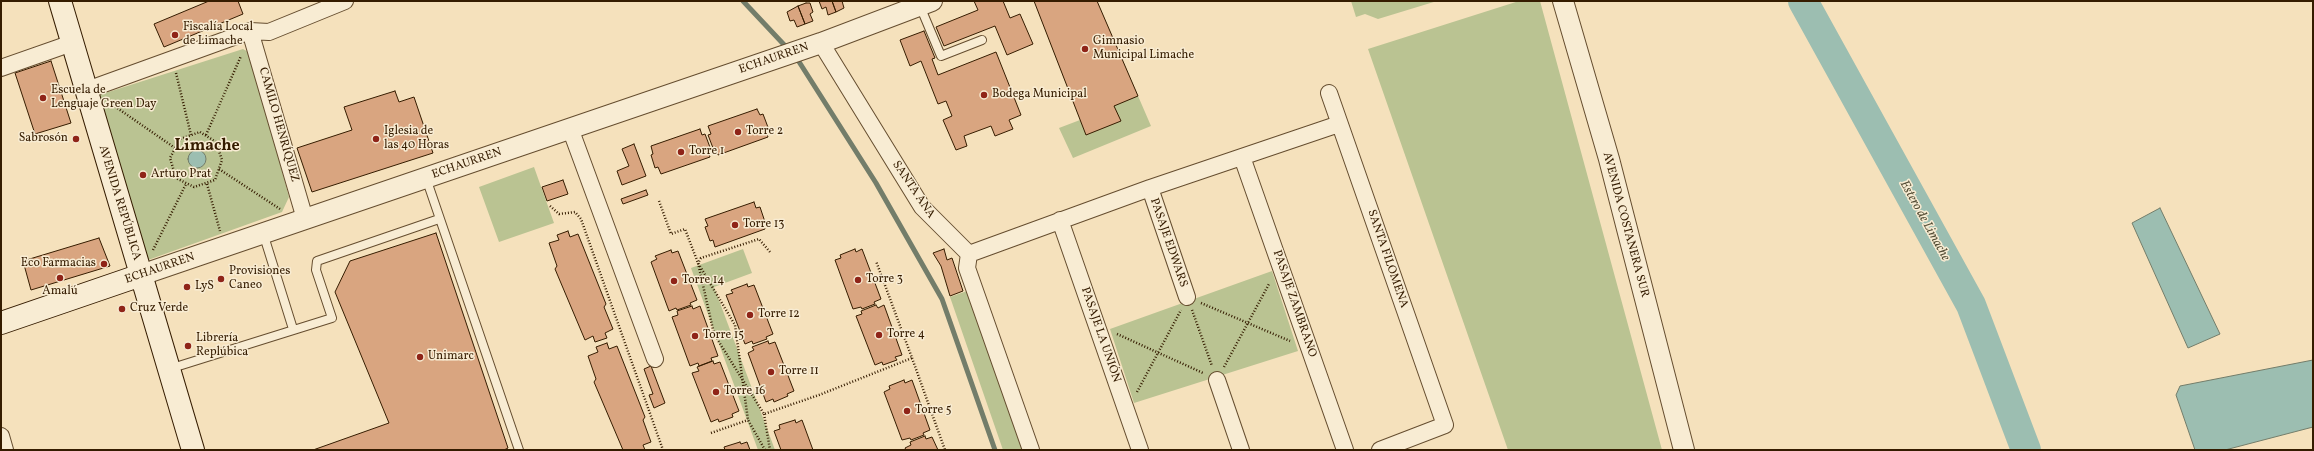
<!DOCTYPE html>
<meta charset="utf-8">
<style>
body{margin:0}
#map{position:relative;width:2314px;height:451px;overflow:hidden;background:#f5e1bc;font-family:Vollkorn,serif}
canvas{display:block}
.frame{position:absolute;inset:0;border:2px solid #351c00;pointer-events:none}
</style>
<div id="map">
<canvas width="2314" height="451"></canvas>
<div class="frame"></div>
</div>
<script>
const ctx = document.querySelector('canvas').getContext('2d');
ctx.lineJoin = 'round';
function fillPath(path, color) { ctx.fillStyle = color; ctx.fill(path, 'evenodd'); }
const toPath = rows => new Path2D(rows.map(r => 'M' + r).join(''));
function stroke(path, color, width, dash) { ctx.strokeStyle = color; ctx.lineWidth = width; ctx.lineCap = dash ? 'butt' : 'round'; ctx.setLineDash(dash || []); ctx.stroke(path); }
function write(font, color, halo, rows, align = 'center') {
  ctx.font = font + ' Vollkorn,serif'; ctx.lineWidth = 3; ctx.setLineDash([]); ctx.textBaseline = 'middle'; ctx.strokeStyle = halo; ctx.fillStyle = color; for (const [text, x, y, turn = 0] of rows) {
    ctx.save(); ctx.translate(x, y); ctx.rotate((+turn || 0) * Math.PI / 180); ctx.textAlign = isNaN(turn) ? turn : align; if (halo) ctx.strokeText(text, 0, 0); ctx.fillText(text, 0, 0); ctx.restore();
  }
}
fillPath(toPath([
 [1034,1,1097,1,1151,126,1073,158,1059,128,1080,120],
 [1351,1,1437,1,1378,19,1365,14,1356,17],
 [1519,1,1540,1,1662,450,1508,450,1368,49],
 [243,49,250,53,289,197,282,212,148,260,96,96],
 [534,167,554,223,499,242,479,187],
 [743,249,752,273,714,287,775,450,758,450,691,268],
 [1272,271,1298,351,1134,403,1110,329],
 [967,291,1023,450,1003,450,950,297]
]), '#bac392');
const water = toPath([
 '188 159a9 9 0 1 1 18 0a9 9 0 1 1-18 0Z',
 [2160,208,2220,334,2188,348,2132,223,2160,208],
 [2313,360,2313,427,2225,450,2195,450,2176,395,2180,386,2313,360]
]);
fillPath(water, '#9cbeb1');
stroke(water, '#737d6a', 1);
stroke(toPath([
 [743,1,789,50],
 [796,57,876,183,942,299,995,450]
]), '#737d6a', 5);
stroke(toPath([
 [1803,1,1971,305,2026,450]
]), '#9cbeb1', 30);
const building = toPath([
 [209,1,238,1,243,14,164,47,154,24,209,1],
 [819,1,832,1,836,12,828,15,826,7,822,9,819,1],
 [832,1,842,1,844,8,836,12,832,1],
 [974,1,1003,1,1010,18,1020,14,1033,44,1007,55,995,26,944,46,936,27,978,10,974,1],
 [1034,1,1097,1,1138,96,1114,106,1121,121,1086,135,1034,1],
 [806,3,810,3,813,12,810,14,813,21,805,24,798,6,806,3],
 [798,6,805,24,797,27,794,20,790,21,787,12,798,6],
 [924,31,935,58,932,59,938,75,996,52,1021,115,1009,120,1013,129,995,136,991,126,964,136,967,146,956,150,943,120,952,116,946,101,938,104,921,61,910,66,900,40,924,31],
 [51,61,71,123,35,134,15,73,51,61],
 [395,91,399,102,414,97,433,153,312,192,297,148,352,130,344,107,395,91],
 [757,109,760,115,763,114,769,130,766,131,768,137,718,155,716,147,713,148,708,135,711,134,708,126,757,109],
 [700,129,702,135,705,134,711,150,708,151,710,157,661,174,658,167,655,168,651,155,653,154,651,146,700,129],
 [634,144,646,176,622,185,617,171,629,166,622,149,634,144],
 [563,180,568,194,547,201,542,187,563,180],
 [646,190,648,195,623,204,621,199,646,190],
 [754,202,756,208,760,207,765,222,763,223,765,229,715,247,713,240,710,241,705,227,708,226,705,219,754,202],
 [568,231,570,237,578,234,606,304,604,307,613,329,605,333,607,338,595,342,593,336,585,340,555,269,557,266,549,243,559,240,557,235,568,231],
 [436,233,508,448,504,450,313,450,389,423,335,292,350,261,436,233],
 [99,238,110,266,31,290,23,261,99,238],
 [855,249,856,252,862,249,881,299,874,302,875,304,862,309,861,307,853,309,835,260,841,258,840,255,855,249],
 [944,249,947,260,952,258,963,291,950,296,941,266,933,253,944,249],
 [671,250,672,253,678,251,697,300,690,303,691,305,677,310,676,308,669,311,651,262,657,259,655,256,671,250],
 [747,284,748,287,754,285,773,334,766,337,767,339,753,344,752,341,745,344,726,295,733,293,731,290,747,284],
 [876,305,878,308,884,305,902,355,895,357,897,360,883,365,882,362,875,365,856,316,862,314,861,311,876,305],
 [692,306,693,309,700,306,718,356,711,358,712,361,699,366,698,363,690,366,672,317,678,315,677,311,692,306],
 [768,341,769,344,775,342,794,391,787,394,788,396,774,402,773,399,766,402,748,353,754,350,752,347,768,341],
 [607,343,609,349,617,346,645,417,643,420,651,442,643,445,645,450,623,450,594,382,596,379,588,356,598,352,596,347,607,343],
 [713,361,714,364,720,362,739,411,732,414,733,417,719,422,718,419,711,422,692,373,699,371,697,367,713,361],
 [651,366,665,403,654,408,649,395,653,394,644,369,651,366],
 [904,380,905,383,912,380,930,430,923,433,924,435,911,440,910,438,902,440,884,392,890,389,889,386,904,380],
 [795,420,796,423,802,420,813,450,781,450,774,431,780,429,779,425,795,420],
 [925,436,926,439,932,437,938,450,906,450,905,448,911,445,910,442,925,436],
 [740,442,741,444,747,442,750,450,725,450,724,447,740,442]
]);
fillPath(building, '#d9a580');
stroke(building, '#351c00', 1);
const service = toPath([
 [920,6,941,56,982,40],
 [426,178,519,450],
 [263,233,293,329],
 [169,369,332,318,316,270,317,261,439,219]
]);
const minor = toPath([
 [250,31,305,219],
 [821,43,922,207,969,254,967,268,1031,450],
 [1,68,72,43],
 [87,90,250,31,269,32,345,1],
 [1329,93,1445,425,1380,450],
 [570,128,655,359],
 [1242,157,1345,450],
 [1150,188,1187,297],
 [1060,220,1140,450],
 [969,254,1150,188,1339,124],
 [1217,380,1241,450],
 [1,436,5,450]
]);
const tertiary = toPath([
 [1563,1,1609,159,1684,450],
 [141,275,821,43,932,1]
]);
const secondary = toPath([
 [60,1,193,450],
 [1,323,141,275]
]);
stroke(service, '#654d2f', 10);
stroke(minor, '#654d2f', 18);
stroke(tertiary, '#654d2f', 22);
stroke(secondary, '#351c00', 24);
stroke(toPath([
 [176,73,191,135],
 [110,103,175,148],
 [200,132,216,142,222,160,215,180,194,187,176,178,170,158,180,139,200,132],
 [206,135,241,56],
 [219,169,280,209],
 [207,184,220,231],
 [659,201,671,234,685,229,698,263,735,325,748,420,765,450],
 [550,206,559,214,575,212,581,219,663,450],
 [153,250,186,184],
 [770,252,759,239,701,258,698,263,714,334,764,414,819,395,912,358,876,261],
 [1201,303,1290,341],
 [1192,310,1212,366],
 [1117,334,1203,373],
 [912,358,945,450],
 [1224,367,1269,284],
 [1137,392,1181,310],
 [764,414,770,450],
 [711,433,748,420]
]), '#351c00', 2.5, [1, 2]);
stroke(service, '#f8ecd3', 8);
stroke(minor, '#f8ecd3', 16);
stroke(tertiary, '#f8ecd3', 20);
stroke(secondary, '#f8ecd3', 22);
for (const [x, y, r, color] of [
 [175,35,4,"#8f2418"],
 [1085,49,4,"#8f2418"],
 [984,95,4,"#8f2418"],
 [43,98,4,"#8f2418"],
 [738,132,4,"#8f2418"],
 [76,139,4,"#8f2418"],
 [376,139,4,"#8f2418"],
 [681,152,4,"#8f2418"],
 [143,175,4,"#8f2418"],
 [735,225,4,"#8f2418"],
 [104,264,4,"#8f2418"],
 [60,278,4,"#8f2418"],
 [221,279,4,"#8f2418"],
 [858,280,4,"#8f2418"],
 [674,281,4,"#8f2418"],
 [187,287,4,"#8f2418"],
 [122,309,4,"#8f2418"],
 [750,315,4,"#8f2418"],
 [879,335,4,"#8f2418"],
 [695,336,4,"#8f2418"],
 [188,346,4,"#8f2418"],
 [420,357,4,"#8f2418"],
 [771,372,4,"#8f2418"],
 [716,392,4,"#8f2418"],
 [907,411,4,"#8f2418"]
]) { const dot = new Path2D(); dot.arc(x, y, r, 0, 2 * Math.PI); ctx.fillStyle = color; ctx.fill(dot); stroke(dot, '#f8ecd3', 1.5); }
write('12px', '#351c00', '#f8ecd3', [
 ["Fiscalía Local",183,28],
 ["de Limache",183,42],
 ["Gimnasio",1093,42],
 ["Municipal Limache",1093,56],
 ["Escuela de",51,91],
 ["Lenguaje Green Day",51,105],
 ["Bodega Municipal",992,95],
 ["Iglesia de",384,132],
 ["las 40 Horas",384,146],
 ["Torre 2",746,132],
 ["Sabrosón",68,139,"right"],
 ["Torre 1",689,152],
 ["Arturo Prat",151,175],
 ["Torre 13",743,225],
 ["Eco Farmacias",96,264,"right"],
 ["Provisiones",229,272],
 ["Caneo",229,286],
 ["Torre 3",866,280],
 ["Torre 14",682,281],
 ["LyS",195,287],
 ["Amalú",60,292,"center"],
 ["Cruz Verde",130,309],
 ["Torre 12",758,315],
 ["Torre 4",887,335],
 ["Torre 15",703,336],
 ["Librería",196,339],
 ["Replúbica",196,353],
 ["Unimarc",428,357],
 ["Torre 11",779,372],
 ["Torre 16",724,392],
 ["Torre 5",915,411]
], 'left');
write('12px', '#351c00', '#f8ecd3', [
 ["ECHAURREN",774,59,-19],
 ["CAMILO HENRÍQUEZ",278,125,74],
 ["ECHAURREN",467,164,-19],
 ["SANTA ANA",913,190,56],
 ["AVENIDA REPÚBLICA",119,203,73],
 ["AVENIDA COSTANERA SUR",1625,225,75],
 ["PASAJE EDWARS",1168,243,71],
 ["SANTA FILOMENA",1387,259,71],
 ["ECHAURREN",160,269,-19],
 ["PASAJE ZAMBRANO",1294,304,71],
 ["PASAJE LA UNIÓN",1100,335,71]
]);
write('italic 13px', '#544d35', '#f8ecd3', [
 ["Estero de Limache",1924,221,61]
]);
write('bold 16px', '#351c00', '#f8ecd3', [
 ["Limache",207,147]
]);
</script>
